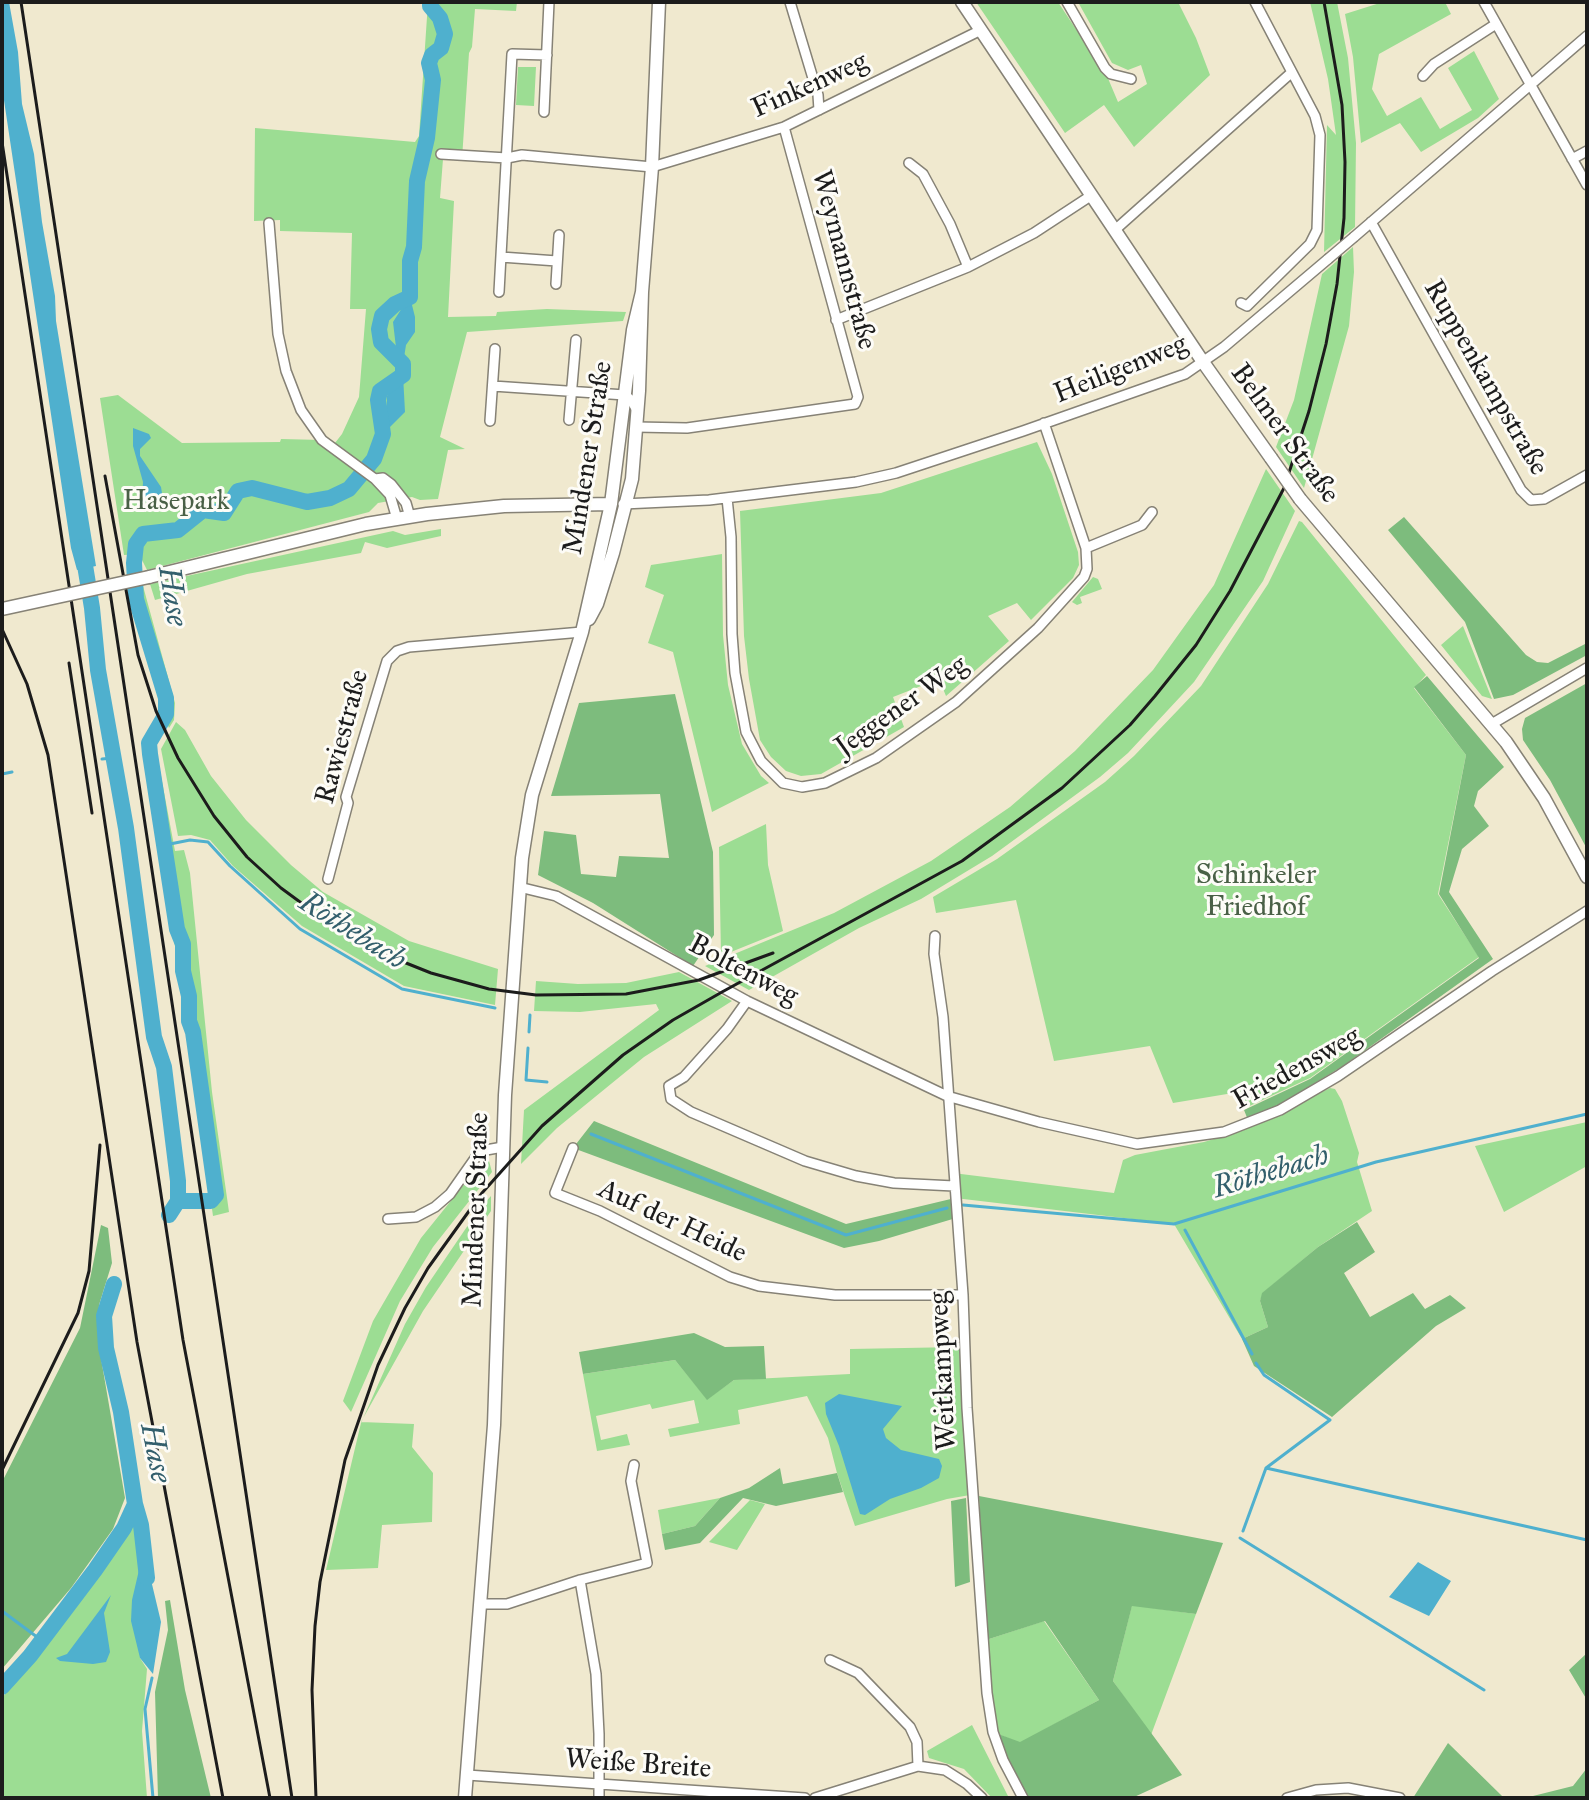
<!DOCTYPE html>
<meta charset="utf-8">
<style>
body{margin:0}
#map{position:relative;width:1589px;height:1800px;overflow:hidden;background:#f0e9cf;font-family:"IM FELL Great Primer",serif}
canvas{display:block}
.frame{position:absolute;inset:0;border:4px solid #1c1c1c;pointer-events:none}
</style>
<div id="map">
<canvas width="1589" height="1800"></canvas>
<div class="frame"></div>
</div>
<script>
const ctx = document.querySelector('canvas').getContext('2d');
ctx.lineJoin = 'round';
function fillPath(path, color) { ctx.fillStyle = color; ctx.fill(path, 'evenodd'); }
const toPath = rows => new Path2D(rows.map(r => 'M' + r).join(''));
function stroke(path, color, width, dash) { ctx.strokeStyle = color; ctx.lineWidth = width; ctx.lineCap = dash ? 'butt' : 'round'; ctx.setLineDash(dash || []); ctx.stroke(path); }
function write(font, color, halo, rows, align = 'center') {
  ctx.font = font + ' "IM FELL Great Primer",serif'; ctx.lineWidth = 6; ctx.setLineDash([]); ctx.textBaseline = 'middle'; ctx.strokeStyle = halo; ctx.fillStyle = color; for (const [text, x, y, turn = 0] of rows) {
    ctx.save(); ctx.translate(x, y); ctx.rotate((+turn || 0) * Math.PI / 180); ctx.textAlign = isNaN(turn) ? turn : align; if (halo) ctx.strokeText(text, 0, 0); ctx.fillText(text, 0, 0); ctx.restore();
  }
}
fillPath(toPath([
 [428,2,517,2,516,11,475,9,472,47,469,53,462,159,443,159,440,198,454,201,448,317,496,316,497,312,547,309,626,312,623,321,467,332,440,437,465,449,448,450,438,499,420,500,412,497,378,503,369,512,147,570,139,554,124,555,100,398,118,395,182,443,280,442,281,439,322,440,331,448,342,434,359,397,366,309,350,309,352,233,280,231,280,220,254,221,255,128,415,142,419,136],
 [976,2,1058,2,1107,76,1118,102,1147,84,1141,65,1128,70,1112,63,1078,2,1178,2,1196,38,1210,75,1134,147,1104,105,1065,133],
 [1310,2,1337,2,1348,58,1356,143,1355,227,1324,252,1327,125,1336,135,1328,79],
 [1383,2,1445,2,1451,14,1379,54,1372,89,1387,116,1421,97,1440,129,1472,110,1448,68,1474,51,1499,99,1478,118,1421,152,1400,123,1361,143,1353,57,1345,14],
 [518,67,536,67,534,106,516,105],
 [1353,247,1354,272,1349,326,1304,488,1276,447,1294,400,1322,274],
 [1037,442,1052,474,1078,552,1079,565,1073,578,1031,620,1017,603,988,616,1009,641,946,696,939,679,893,697,904,727,821,774,801,776,786,771,771,757,760,740,749,679,744,636,740,511,881,493],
 [1266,469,1295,511,1263,581,1194,682,1128,753,1100,777,992,856,921,899,859,928,749,990,705,966,834,913,931,861,1010,807,1075,751,1153,670,1214,585],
 [1299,521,1302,522,1426,675,1414,688,1466,755,1438,894,1479,957,1310,1078,1243,1109,1233,1093,1173,1103,1150,1046,1054,1061,1016,900,936,913,933,897,997,859,1105,782,1134,756,1201,686,1268,584],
 [441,529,441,536,387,548,365,542,361,553,247,574,155,600,150,584,393,531,405,535],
 [722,554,723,635,728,685,742,744,761,776,769,783,712,812,673,652,648,643,664,595,645,587,651,565],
 [1093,577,1098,579,1102,589,1080,597,1082,603,1077,605,1072,602],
 [143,586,175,703,174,720,169,728,164,717,166,698,136,599,135,587],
 [1463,626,1492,699,1482,696,1441,645],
 [176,722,185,730,211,776,246,820,291,865,323,892,409,941,498,969,495,1005,404,986,302,926,233,866,210,840,191,835,178,836,161,749],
 [153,733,175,851,184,850,190,873,212,1092,229,1212,213,1216,160,840,142,740],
 [766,824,768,865,783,931,721,956,719,847],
 [679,972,732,1001,644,1057,557,1128,521,1164,524,1110,659,1010,656,1004,580,1012,534,1011,536,981,578,984,626,983],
 [1330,1088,1335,1089,1342,1101,1359,1153,1357,1162,1372,1211,1318,1247,1263,1293,1260,1301,1268,1327,1242,1339,1174,1224,955,1198,953,1173,1114,1193,1123,1160,1135,1155,1204,1142,1244,1130],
 [1587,1122,1587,1166,1504,1212,1475,1146],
 [483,1161,489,1161,492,1172,433,1247,400,1301,351,1412,343,1401,373,1321,421,1238],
 [491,1196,491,1211,423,1311,361,1422,414,1424,412,1447,433,1473,432,1522,382,1525,378,1568,326,1570,361,1423,405,1324,426,1287,479,1209],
 [959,1347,970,1495,947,1499,855,1526,837,1473,828,1438,807,1396,738,1410,740,1424,670,1437,668,1429,699,1423,694,1400,652,1409,650,1404,596,1416,601,1440,627,1434,630,1445,597,1451,583,1374,675,1360,707,1399,734,1380,850,1374,850,1349],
 [720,1498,695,1526,662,1534,658,1510],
 [750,1500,765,1504,737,1550,709,1542],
 [136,1522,143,1564,139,1570,140,1658,147,1669,142,1731,147,1798,2,1798,2,1698,81,1599],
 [1132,1605,1196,1614,1151,1735,1113,1681],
 [1044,1621,1099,1700,1020,1743,993,1732,986,1640],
 [972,1725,1009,1798,992,1798,964,1769,929,1758,927,1751]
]), '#9cdd93');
fillPath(toPath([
 [1404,517,1526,655,1537,662,1548,663,1587,643,1587,655,1513,695,1494,699,1465,622,1388,530],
 [1427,676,1504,767,1478,791,1474,806,1489,826,1462,849,1449,892,1493,959,1343,1066,1274,1108,1248,1120,1244,1110,1310,1079,1479,958,1439,894,1466,755,1414,687],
 [1587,683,1587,849,1550,780,1523,740,1522,729,1525,718],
 [675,694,713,852,714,935,693,966,593,903,538,875,544,831,576,835,581,874,616,877,619,856,669,858,660,794,551,796,579,703],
 [594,1121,846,1224,955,1198,956,1218,879,1241,844,1248,573,1148],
 [1357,1222,1375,1252,1344,1273,1370,1317,1413,1293,1425,1309,1450,1295,1466,1308,1436,1326,1332,1417,1254,1366,1242,1339,1268,1327,1260,1301,1262,1293,1318,1247],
 [101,1225,108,1228,112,1263,99,1305,98,1341,125,1498,113,1529,71,1588,2,1669,2,1482,80,1328],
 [694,1333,725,1347,764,1346,766,1379,734,1380,707,1400,675,1360,583,1374,579,1352],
 [780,1468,783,1484,837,1473,843,1492,776,1506,743,1498,700,1543,665,1550,662,1534,695,1526,720,1498,749,1488],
 [979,1496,1223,1543,1196,1614,1132,1606,1113,1681,1182,1775,1132,1798,1026,1798,993,1732,1020,1742,1099,1700,1045,1621,986,1640],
 [966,1498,970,1582,955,1587,951,1501],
 [170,1600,185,1690,211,1798,158,1798,155,1692,168,1630,165,1601],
 [1587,1653,1587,1700,1569,1670],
 [1448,1743,1500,1794,1504,1798,1413,1798],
 [1587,1768,1587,1798,1525,1798,1573,1786]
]), '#7dbc7d');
fillPath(toPath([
 [2,2,9,2,18,52,22,104,34,154,42,222,55,296,56,321,96,566,77,570,71,548,2,87],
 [410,297,415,317,415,332,406,345,403,364,397,356,393,322,402,308,403,300],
 [403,375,405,412,383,434,381,424,387,414,387,396,395,381],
 [133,428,149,434,151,438,140,449,140,456,161,487,163,499,160,504,151,505,142,499,143,482,133,446],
 [839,1394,902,1406,883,1429,886,1438,901,1450,939,1459,942,1466,939,1478,921,1488,890,1499,865,1515,860,1514,839,1446,826,1414,825,1403],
 [146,1559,161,1622,153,1674,140,1658,131,1621,132,1600,139,1570],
 [1418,1562,1451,1581,1429,1616,1389,1597],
 [111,1595,104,1613,110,1652,106,1662,93,1664,60,1661,56,1658,67,1654]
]), '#4fb0ce');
stroke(toPath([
 [102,759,113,758],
 [2,774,12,772],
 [165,845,190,840,208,842,230,866,300,929,402,989,495,1008],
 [529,1032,530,1015],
 [528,1048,526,1080,547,1082],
 [591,1134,846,1235,947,1208],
 [963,1205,1174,1224,1376,1162,1587,1114],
 [1185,1230,1252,1354],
 [1256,1363,1264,1375,1330,1420,1266,1468,1587,1540],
 [1243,1531,1266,1468],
 [1240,1538,1484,1690],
 [2,1611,41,1640],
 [152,1678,145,1709,153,1798]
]), '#4fb0ce', 3);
stroke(toPath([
 [82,547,92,608,98,670,126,828,154,1037,164,1067,178,1181,178,1201,169,1215],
 [178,1201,211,1201,216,1195,193,1032,189,1021,189,996,183,971,183,944,177,929,150,754,149,743,166,714,166,698,136,599,134,563,136,544,143,534,178,530,203,510,224,513,238,491,252,488,307,502,330,498,349,489,374,459,383,434,378,400,380,391,403,375,403,364,381,342,379,329,382,316,395,304,410,297,410,261,414,247,417,181,427,138,433,80,429,63,432,55,441,48,445,34,440,18,430,6,430,2],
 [135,1504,141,1525,147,1578],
 [2,1687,30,1656,95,1570,124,1528,135,1504,121,1412,106,1348,104,1316,114,1284]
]), '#4fb0ce', 16);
const street = toPath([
 [790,2,818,95,819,110],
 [1067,2,1105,68,1111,74,1131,79],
 [1484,2,1587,185],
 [1423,76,1434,64,1496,24],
 [544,112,549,2],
 [441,154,507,158,522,155,652,167,784,127,981,30],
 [1572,159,1587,151],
 [909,163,923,174,950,224,968,267],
 [1371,222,1521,490,1531,500,1544,499,1587,475],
 [269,223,278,334,286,371,301,410,322,440,375,479,390,495,397,519],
 [1116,229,1291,73],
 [1354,237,1587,36],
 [501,257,557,261],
 [556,284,559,235],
 [499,292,512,54,547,55],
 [1241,303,1247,306,1310,244,1317,230,1320,135,1315,116,1255,2],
 [836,320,968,267,1034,233,1092,195],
 [493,386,625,395,631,400,638,412],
 [569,420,576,340],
 [490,421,495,349],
 [636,427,687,428,855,404,858,397,784,127],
 [375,479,383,478,391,484,406,503,410,517],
 [727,498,731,537,732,634,735,673,746,732,761,761,783,783,802,787,825,783,876,758,956,702,1038,628,1084,577,1087,569,1086,548,1044,423],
 [623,504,709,500,856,482,896,473,1023,431,1185,374,1224,347,1328,259],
 [1086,548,1142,525,1152,512],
 [1490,725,1587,668],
 [328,879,348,803,346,797,387,661,397,651,409,647,582,632],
 [519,887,556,896,747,1001,947,1096,1039,1122,1137,1144,1224,1132,1280,1110,1338,1076,1492,971,1587,911],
 [935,936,934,954,943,1017,963,1295,967,1408,987,1693,993,1732,1003,1760,1023,1798],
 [747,1001,727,1029,684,1077,669,1086,671,1099,691,1112,805,1161,856,1176,894,1183,954,1186],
 [573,1148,555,1193,600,1211,730,1277,759,1286,835,1295,963,1295],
 [388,1219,416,1217,435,1207,450,1194,476,1157,486,1150,503,1147],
 [580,1580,596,1674,599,1734,599,1798],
 [481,1604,507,1604,580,1580,647,1563,631,1481,634,1465],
 [830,1660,858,1673,910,1727,917,1742,918,1766],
 [467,1775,805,1798],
 [815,1798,918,1766,945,1770,967,1784,982,1798],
 [1287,1798,1316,1790,1348,1788,1400,1798]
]);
const secondary = toPath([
 [962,2,1203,362,1271,458],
 [1300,499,1506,742,1544,798,1587,877],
 [149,577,366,524,427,514,504,506,611,504],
 [589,619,597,604,613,553,632,479,639,391,642,292,652,167,659,2],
 [465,1798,494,1425,505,1095,522,858,532,795,582,632,611,504,633,330,642,292]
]);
stroke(street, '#868276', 12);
stroke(secondary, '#868276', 15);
stroke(street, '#fff', 9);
stroke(secondary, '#fff', 12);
stroke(toPath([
 [21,2,292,1798],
 [2,142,183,1340,270,1798],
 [105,476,138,655,156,711,178,758,214,816,247,857,281,888,334,927,381,953,431,973,489,989,536,995,626,994,699,980,773,953],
 [2,629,27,684,48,755,137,1342,223,1798],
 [69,663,92,813],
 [2,1470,78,1313,89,1271,100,1145],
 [316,1798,312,1690,315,1626,320,1582,345,1460,378,1365,405,1308,428,1268,482,1193,542,1126,623,1055,673,1020,722,992,962,861,1062,788,1130,725,1155,696,1196,645,1230,591,1284,488,1309,411,1326,344,1337,284,1344,218,1345,162,1342,105,1324,2]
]), '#1c1c1c', 3);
const streetBridge = toPath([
 [1328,259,1354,237]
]);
const secondaryBridge = toPath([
 [1271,458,1300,499],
 [2,609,149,577]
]);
stroke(streetBridge, '#868276', 12, []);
stroke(secondaryBridge, '#868276', 15, []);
stroke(streetBridge, '#fff', 9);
stroke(secondaryBridge, '#fff', 12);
write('28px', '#1c1c1c', '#fdfcf7', [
 ["Finkenweg",810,86,-24],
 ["Weymannstraße",843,260,75],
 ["Heiligenweg",1121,370,-22],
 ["Ruppenkampstraße",1485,378,60],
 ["Belmer Straße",1284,434,54],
 ["Mindener Straße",589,458,-81],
 ["Jeggener Weg",902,707,-35],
 ["Rawiestraße",343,737,-75],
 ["Boltenweg",743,971,28],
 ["Friedensweg",1297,1069,-29],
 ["Mindener Straße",477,1210,-88],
 ["Auf der Heide",672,1222,25],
 ["Weitkampweg",944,1371,-93],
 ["Weiße Breite",638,1765,4]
]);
write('28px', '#496046', '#fdfcf7', [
 ["Hasepark",176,502],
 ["Schinkeler",1256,876],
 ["Friedhof",1256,908]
]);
write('italic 30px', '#335f6c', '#fdfcf7', [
 ["Hase",171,596,81],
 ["Röthebach",352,932,32],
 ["Röthebach",1271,1173,-17],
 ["Hase",154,1453,79]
]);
</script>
